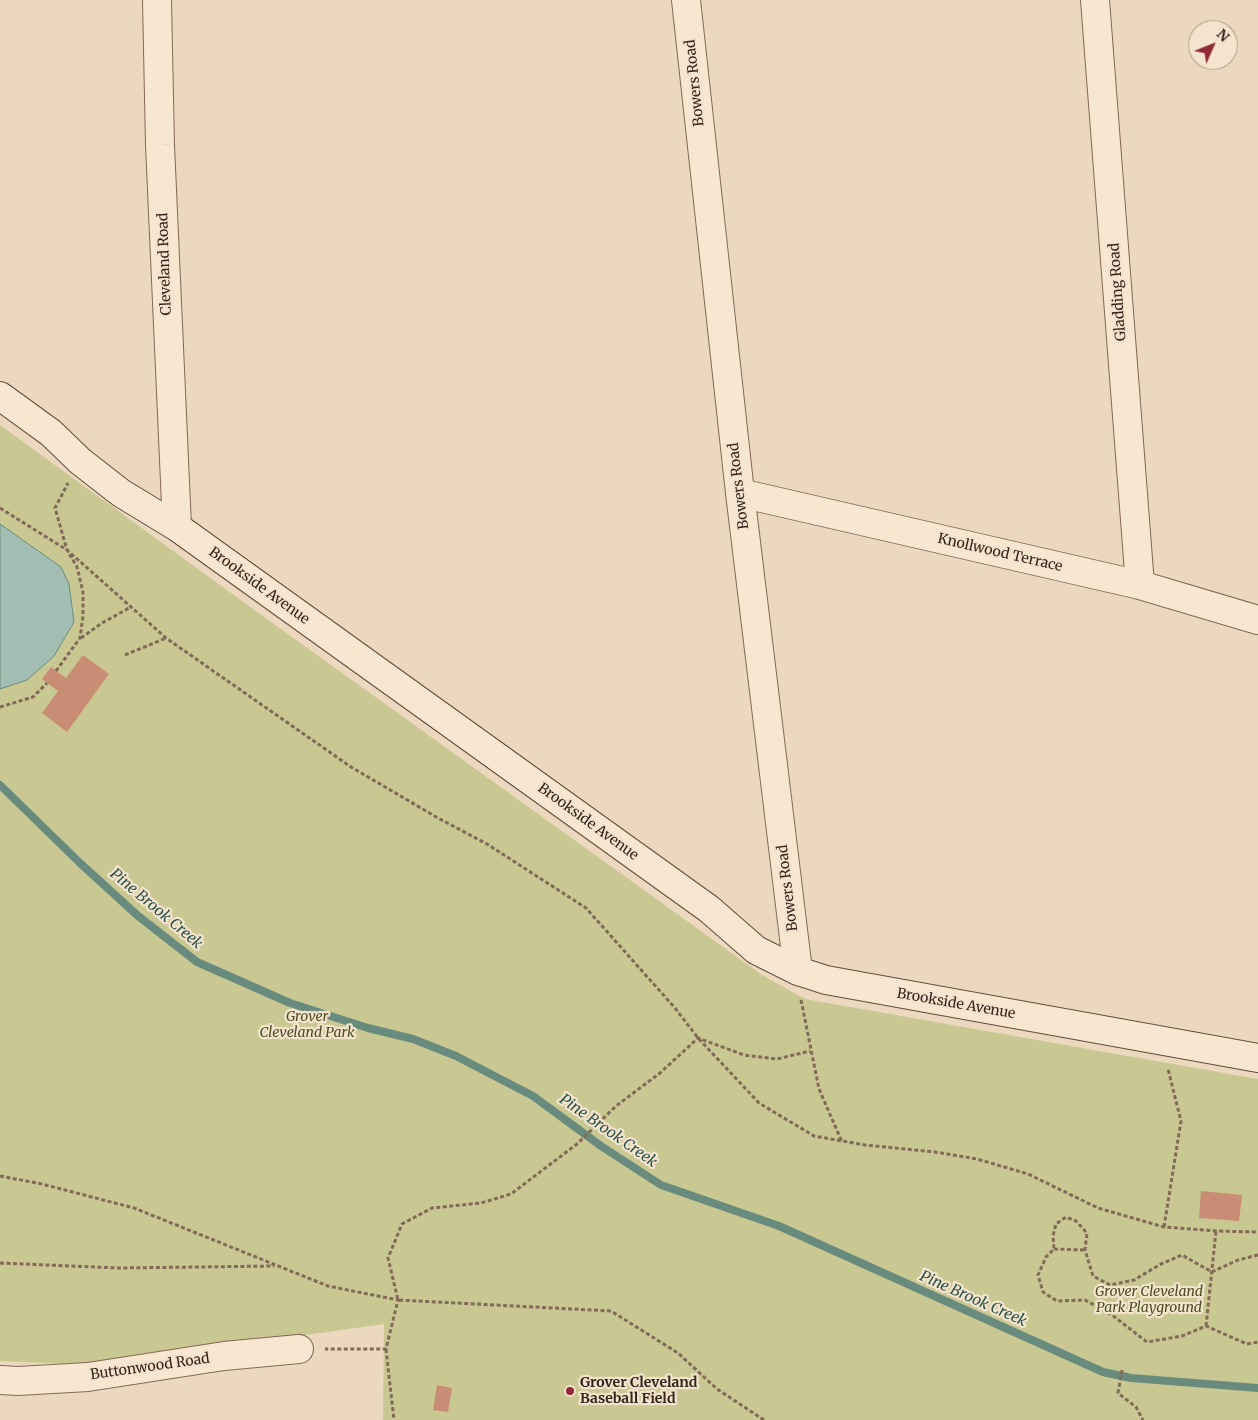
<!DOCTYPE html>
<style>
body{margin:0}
#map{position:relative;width:1258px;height:1420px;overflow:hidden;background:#ecd8be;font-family:Merriweather,serif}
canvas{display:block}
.north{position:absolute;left:1188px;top:20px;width:50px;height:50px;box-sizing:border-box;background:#f4e4cd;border:1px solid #a79786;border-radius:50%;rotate:46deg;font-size:14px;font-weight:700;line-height:20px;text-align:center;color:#33241c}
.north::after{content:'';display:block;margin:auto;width:18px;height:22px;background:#902a38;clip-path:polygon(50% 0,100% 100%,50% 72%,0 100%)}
</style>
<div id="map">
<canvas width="1258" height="1420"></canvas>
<div class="north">N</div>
</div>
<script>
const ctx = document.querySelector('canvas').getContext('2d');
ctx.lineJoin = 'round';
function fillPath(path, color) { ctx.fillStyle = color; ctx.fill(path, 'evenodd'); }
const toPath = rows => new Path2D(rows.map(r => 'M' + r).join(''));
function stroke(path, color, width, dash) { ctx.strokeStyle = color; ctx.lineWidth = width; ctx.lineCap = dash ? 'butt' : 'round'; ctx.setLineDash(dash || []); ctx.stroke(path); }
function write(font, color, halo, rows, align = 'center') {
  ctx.font = font + ' Merriweather,serif'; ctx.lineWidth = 4.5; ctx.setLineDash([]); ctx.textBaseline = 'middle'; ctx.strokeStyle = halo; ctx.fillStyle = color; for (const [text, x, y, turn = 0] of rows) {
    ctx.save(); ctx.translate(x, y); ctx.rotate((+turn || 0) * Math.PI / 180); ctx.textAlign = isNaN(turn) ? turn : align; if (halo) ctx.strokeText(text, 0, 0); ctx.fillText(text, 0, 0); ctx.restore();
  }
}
fillPath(toPath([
 [0,425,242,601,762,975,805,999,1258,1079,1258,1420,383,1420,384,1324,92,1365,0,1361]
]), '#c9c893');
const water = toPath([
 [0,524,61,567,69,584,74,622,54,656,27,680,0,689,0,524]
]);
fillPath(water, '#a2beb2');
stroke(water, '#698b7e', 1);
stroke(toPath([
 [0,785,80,863,137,915,197,962,290,1003,368,1028,413,1039,456,1056,533,1096,601,1146,661,1185,779,1226,1103,1372,1131,1378,1258,1388]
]), '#698b7e', 8);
fillPath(toPath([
 [83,655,109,674,67,732,42,713,58,691,42,679,51,667,66,678],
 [1201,1191,1242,1195,1239,1221,1199,1218],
 [437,1385,452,1388,448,1412,433,1410]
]), '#c98d75');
const street = toPath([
 [157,0,160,145,177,527],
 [686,0,740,493,798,971],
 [1095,0,1140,585],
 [740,493,1140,585,1258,620],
 [0,1380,18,1381,88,1377,224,1356,299,1349]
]);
const secondary = toPath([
 [0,396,51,433,80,461,121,493,177,527,709,909,756,950,798,971,826,980,1258,1058]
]);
stroke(street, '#836958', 30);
stroke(secondary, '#654b3b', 30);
stroke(toPath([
 [0,508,67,550,166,638,351,767,438,818,487,844,586,908,675,1008,698,1038,759,1103,814,1136,865,1145,935,1152,977,1159,1028,1174,1098,1208,1164,1227,1216,1231,1258,1232],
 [81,638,102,623,131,607],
 [125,655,166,638],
 [56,671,80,638,83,616,83,592,77,567,67,550,55,508,68,483],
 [0,707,33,697,47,683],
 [801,1000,819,1089,842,1142],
 [0,1176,42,1184,134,1208,328,1286,398,1300,386,1349,325,1349],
 [1164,1227,1181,1121,1168,1069],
 [1054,1249,1085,1250],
 [1258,1255,1238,1260,1212,1272,1182,1255,1161,1264,1134,1280,1110,1285,1093,1276,1085,1250,1087,1233,1076,1221,1066,1217,1056,1224,1053,1236,1054,1249,1046,1257,1038,1275,1043,1292,1057,1301,1085,1300,1112,1315,1147,1342,1182,1336,1206,1326,1247,1344,1258,1342],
 [0,1263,118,1268,274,1266],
 [1206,1326,1216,1231],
 [386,1349,394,1420],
 [1122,1370,1118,1393,1136,1407,1143,1420],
 [764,1420,717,1389,678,1353,611,1311,398,1300,388,1258,402,1224,432,1208,481,1203,511,1194,577,1144,616,1106,660,1073,698,1038,744,1055,777,1059,810,1051]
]), '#836958', 3, [4, 2.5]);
stroke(street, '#f7e7d1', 28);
stroke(secondary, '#f7e7d1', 28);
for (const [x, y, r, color] of [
 [570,1391,5,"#902a38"]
]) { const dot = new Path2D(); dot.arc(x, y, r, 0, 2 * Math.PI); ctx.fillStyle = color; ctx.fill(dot); stroke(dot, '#f4e4cd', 2); }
write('14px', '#33241c', '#f4e4cd', [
 ["Bowers Road",695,83,-96],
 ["Cleveland Road",165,264,-92],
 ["Gladding Road",1118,292,-94],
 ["Bowers Road",739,486,-97],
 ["Knollwood Terrace",1000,553,13],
 ["Brookside Avenue",259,586,36],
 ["Brookside Avenue",588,822,36],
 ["Bowers Road",788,888,-97],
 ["Brookside Avenue",956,1004,10],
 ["Buttonwood Road",150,1367,-8]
]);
write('italic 14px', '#4a4f23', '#f4e4cd', [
 ["Grover",307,1017],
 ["Cleveland Park",307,1033],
 ["Grover Cleveland",1149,1292],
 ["Park Playground",1149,1308]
]);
write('bold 14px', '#33241c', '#f4e4cd', [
 ["Grover Cleveland",580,1383],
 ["Baseball Field",580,1399]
], 'left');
write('italic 15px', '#2b534b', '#f4e4cd', [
 ["Pine Brook Creek",156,909,40],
 ["Pine Brook Creek",608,1131,35],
 ["Pine Brook Creek",973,1299,24]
]);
</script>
